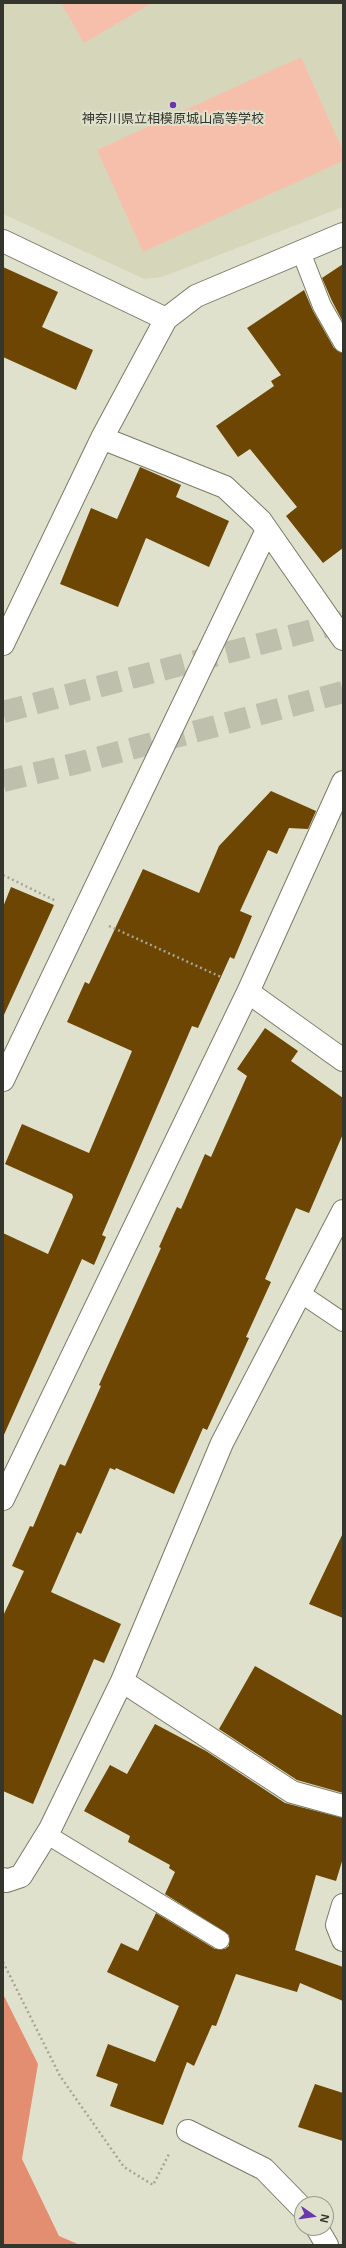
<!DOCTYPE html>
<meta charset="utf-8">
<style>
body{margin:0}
#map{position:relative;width:346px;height:2248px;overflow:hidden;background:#e0e1cc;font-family:"Open Sans",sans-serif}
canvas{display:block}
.frame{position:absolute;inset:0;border:4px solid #34352c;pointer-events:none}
.north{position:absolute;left:294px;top:2196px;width:40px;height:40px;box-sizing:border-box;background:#e0e1cc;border:1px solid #9b9c8c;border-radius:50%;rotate:103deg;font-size:11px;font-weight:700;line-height:16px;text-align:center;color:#34352c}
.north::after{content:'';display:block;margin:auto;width:14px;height:18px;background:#6a37ae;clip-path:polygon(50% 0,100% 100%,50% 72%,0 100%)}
</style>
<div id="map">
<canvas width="346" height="2248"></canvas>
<div class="frame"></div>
<div class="north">N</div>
</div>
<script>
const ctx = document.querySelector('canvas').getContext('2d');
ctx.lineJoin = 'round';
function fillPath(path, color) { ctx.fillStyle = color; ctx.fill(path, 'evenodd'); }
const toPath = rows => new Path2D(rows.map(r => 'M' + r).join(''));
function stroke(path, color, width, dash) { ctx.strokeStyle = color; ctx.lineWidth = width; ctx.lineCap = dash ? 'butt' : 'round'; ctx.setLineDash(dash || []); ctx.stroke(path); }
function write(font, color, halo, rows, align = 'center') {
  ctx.font = font + ' "Open Sans","Noto Sans JP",sans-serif'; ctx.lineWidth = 4; ctx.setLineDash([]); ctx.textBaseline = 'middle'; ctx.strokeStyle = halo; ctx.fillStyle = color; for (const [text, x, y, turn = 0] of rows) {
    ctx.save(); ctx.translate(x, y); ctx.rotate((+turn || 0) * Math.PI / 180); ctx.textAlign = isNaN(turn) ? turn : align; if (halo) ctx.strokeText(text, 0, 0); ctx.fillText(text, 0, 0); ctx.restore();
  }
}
fillPath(toPath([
 [3,3,343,3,343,207,162,277,144,279,3,214]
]), '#d6d7ba');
fillPath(toPath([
 [61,3,152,3,84,43],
 [301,57,343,151,343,161,143,252,97,150]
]), '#f6bfac');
fillPath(toPath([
 [3,1994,38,2064,22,2159,59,2236,80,2245,3,2245]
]), '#e38e70');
fillPath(toPath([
 [343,264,343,322,332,301,322,278],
 [3,267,58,292,42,327,93,350,76,390,3,357],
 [304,290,313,311,334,348,343,353,343,548,323,563,286,516,297,507,250,449,238,457,216,426,274,386,271,381,281,375,247,328],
 [140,467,181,485,176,497,229,521,209,567,146,538,118,607,60,584,91,508,117,519],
 [271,791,316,811,308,829,289,828,277,854,268,850,240,911,252,916,234,959,230,957,198,1028,192,1026,102,1235,106,1237,94,1265,82,1259,3,1437,3,1233,48,1254,73,1197,72,1194,5,1164,22,1124,89,1153,132,1051,67,1022,85,982,89,984,143,869,199,893,219,846],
 [11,887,54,905,3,1017,3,907],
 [265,1028,298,1051,291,1061,343,1098,343,1134,309,1213,296,1208,265,1279,271,1282,246,1337,249,1338,207,1430,203,1428,174,1494,116,1468,115,1470,110,1468,81,1534,77,1532,51,1592,121,1624,104,1663,94,1659,33,1804,3,1791,3,1616,24,1571,12,1566,30,1526,33,1527,60,1464,65,1466,101,1386,99,1385,161,1248,159,1247,177,1207,181,1209,205,1154,211,1157,247,1076,237,1069],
 [343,1533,343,1618,309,1604],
 [255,1666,343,1716,343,1793,297,1780,219,1729],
 [155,1724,206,1751,285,1803,343,1818,343,1858,336,1881,316,1875,295,1950,343,1967,343,2001,300,1983,297,1992,236,1974,216,2026,212,2025,194,2066,187,2062,163,2125,110,2106,118,2084,96,2076,108,2044,155,2062,179,2006,107,1972,121,1943,138,1951,156,1913,215,1949,225,1949,229,1946,229,1935,165,1894,175,1872,169,1868,170,1865,128,1842,130,1836,84,1811,110,1765,127,1774],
 [315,2084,343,2093,343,2141,298,2127]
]), '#6c4602');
stroke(toPath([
 [3,712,343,622],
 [3,781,78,763,343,692]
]), '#bebfac', 22, [22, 11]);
const lane = toPath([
 [301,252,322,306,343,343],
 [300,1293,343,1322],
 [46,1834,220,1940]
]);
const street = toPath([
 [3,241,166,319],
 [102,438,225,487,261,521,343,639],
 [3,644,102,438,166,319,196,296,343,234],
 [248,992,343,1060],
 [3,1080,267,530],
 [3,1499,248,992,343,782],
 [122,1681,292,1792,343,1806],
 [3,1879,6,1881,21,1876,50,1829,122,1681,222,1443,343,1211],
 [343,1905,337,1925,343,1940],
 [188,2131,264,2169,302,2208],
 [317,2228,327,2245]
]);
stroke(lane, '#7a7a67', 20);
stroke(street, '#7a7a67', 24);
stroke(toPath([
 [3,875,56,901],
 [109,926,221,977],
 [3,1962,60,2076,124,2167,153,2185,169,2154]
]), '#a4a595', 2.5, [2, 3]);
stroke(lane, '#fff', 18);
stroke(street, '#fff', 22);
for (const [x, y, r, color] of [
 [173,105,4,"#6a37ae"]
]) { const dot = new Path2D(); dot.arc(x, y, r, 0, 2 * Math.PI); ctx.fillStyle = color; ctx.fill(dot); stroke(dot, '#e0e1cc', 1.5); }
write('13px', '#34352c', '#e0e1cc', [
 ["神奈川県立相模原城山高等学校",173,119]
]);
</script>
